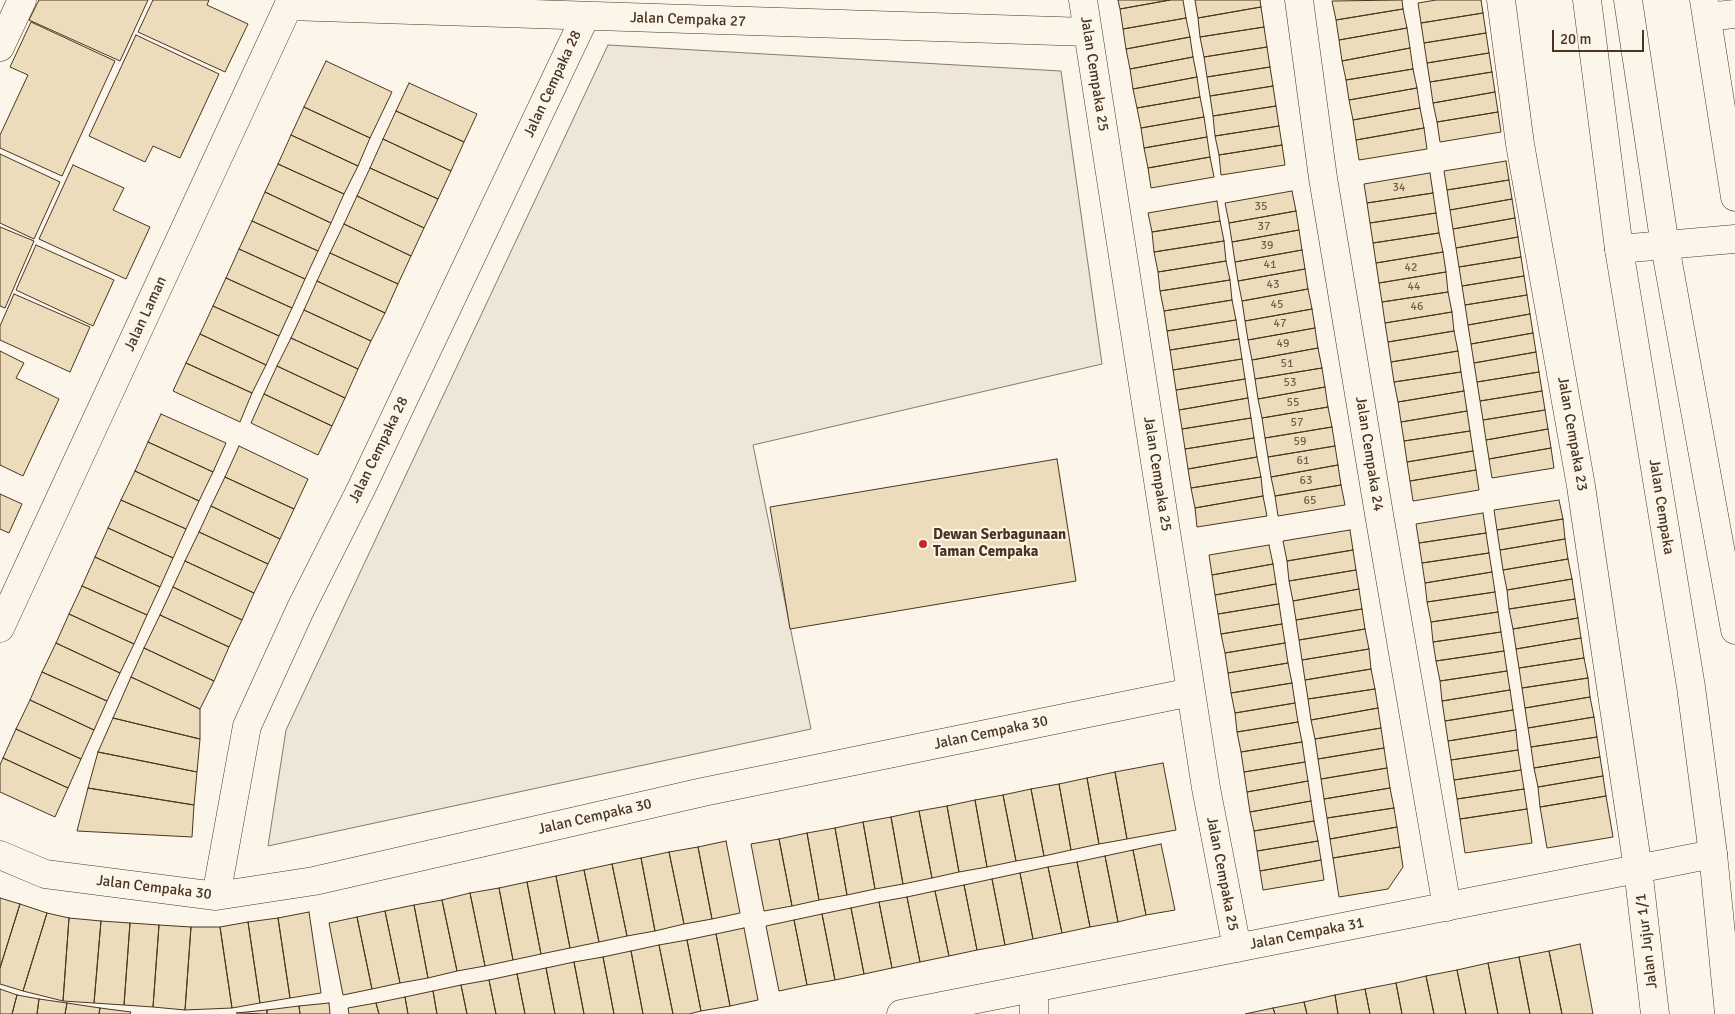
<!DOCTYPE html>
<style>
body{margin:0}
#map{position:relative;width:1735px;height:1014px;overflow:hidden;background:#fbf6e9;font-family:Signika,sans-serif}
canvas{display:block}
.scale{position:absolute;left:1552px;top:30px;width:92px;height:22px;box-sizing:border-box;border:2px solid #4a3520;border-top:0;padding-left:6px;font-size:15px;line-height:18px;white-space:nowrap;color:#4a3520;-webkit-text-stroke:4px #fbf6e9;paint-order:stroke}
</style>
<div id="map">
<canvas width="1735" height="1014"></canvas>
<div class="scale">20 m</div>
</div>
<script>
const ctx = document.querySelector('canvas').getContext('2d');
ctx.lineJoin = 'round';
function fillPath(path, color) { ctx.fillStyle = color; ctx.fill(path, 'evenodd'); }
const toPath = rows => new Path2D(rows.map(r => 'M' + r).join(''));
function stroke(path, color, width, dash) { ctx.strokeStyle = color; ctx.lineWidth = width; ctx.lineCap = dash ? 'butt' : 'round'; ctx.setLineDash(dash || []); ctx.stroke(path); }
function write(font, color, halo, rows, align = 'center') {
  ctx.font = font + ' Signika,sans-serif'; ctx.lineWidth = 4; ctx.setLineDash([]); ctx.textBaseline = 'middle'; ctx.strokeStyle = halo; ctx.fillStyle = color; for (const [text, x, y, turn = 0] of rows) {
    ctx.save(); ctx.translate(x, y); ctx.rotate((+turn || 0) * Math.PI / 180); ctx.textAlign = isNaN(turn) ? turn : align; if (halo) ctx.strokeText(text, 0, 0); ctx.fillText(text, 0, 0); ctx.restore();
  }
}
const green = toPath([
 [608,45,1061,71,1102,364,753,445,811,729,268,846,286,730,608,45]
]);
fillPath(green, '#ede6d9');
stroke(green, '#887966', 1);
const building = toPath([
 [39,0,148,0,120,61,29,20,39,0],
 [153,0,209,0,207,5,248,24,225,72,138,32,153,0],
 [1118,0,1170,0,1120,9,1118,0],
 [1170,0,1183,0,1186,18,1123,29,1120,9,1170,0],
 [1195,0,1260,0,1261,7,1198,18,1195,0],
 [1402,0,1403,9,1336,20,1332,1,1402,0],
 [1436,0,1481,0,1483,13,1421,23,1418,3,1436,0],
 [1261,7,1264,27,1200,37,1198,18,1261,7],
 [1403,9,1407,28,1339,40,1336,20,1403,9],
 [1483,13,1486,33,1424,43,1421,23,1483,13],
 [1186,18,1190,37,1126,49,1123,29,1186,18],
 [31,22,115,61,62,176,0,148,0,135,28,75,10,67,31,22],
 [1264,27,1267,47,1204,57,1200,37,1264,27],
 [1407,28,1410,48,1342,61,1339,40,1407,28],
 [1486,33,1489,53,1427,63,1424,43,1486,33],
 [136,35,219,74,180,158,153,146,145,162,89,136,136,35],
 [1190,37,1193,57,1130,69,1126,49,1190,37],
 [1267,47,1270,67,1207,77,1204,57,1267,47],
 [1410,48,1413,69,1346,80,1342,61,1410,48],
 [1489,53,1492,72,1430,82,1427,63,1489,53],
 [1193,57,1197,77,1133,89,1130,69,1193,57],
 [326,61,392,92,370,138,304,107,326,61],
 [1270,67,1273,86,1210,96,1207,77,1270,67],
 [1413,69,1417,88,1349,100,1346,80,1413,69],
 [1492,72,1495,92,1433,103,1430,82,1492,72],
 [1197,77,1200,97,1137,108,1133,89,1197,77],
 [409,83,477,114,464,142,396,111,409,83],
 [1273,86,1276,106,1213,116,1210,96,1273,86],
 [1417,88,1420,108,1353,120,1349,100,1417,88],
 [1495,92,1498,112,1437,122,1433,103,1495,92],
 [1200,97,1204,117,1141,128,1137,108,1200,97],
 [1276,106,1279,126,1215,136,1213,116,1276,106],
 [304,107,370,138,358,166,291,135,304,107],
 [1420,108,1424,128,1356,140,1353,120,1420,108],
 [396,111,464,142,451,171,383,139,396,111],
 [1498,112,1501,132,1440,142,1437,122,1498,112],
 [1204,117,1207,137,1144,148,1141,128,1204,117],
 [1279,126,1282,145,1219,155,1215,136,1279,126],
 [1424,128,1427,149,1359,160,1356,140,1424,128],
 [291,135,358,166,344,194,278,164,291,135],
 [1207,137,1210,157,1148,168,1144,148,1207,137],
 [383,139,451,171,438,199,370,168,383,139],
 [1282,145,1285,165,1221,175,1219,155,1282,145],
 [0,154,60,182,34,239,0,223,0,154],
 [1210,157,1214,177,1151,188,1148,168,1210,157],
 [1506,161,1509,180,1447,190,1444,171,1506,161],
 [278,164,344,194,331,223,265,192,278,164],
 [73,165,124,188,113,210,150,227,126,279,39,239,73,165],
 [370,168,438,199,424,228,357,196,370,168],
 [1430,173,1433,193,1367,203,1364,184,1430,173],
 [1509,180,1512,199,1450,210,1447,190,1509,180],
 [1292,191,1296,211,1229,223,1225,203,1292,191],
 [265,192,331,223,318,251,252,221,265,192],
 [1433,193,1436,213,1370,223,1367,203,1433,193],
 [357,196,424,228,411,256,344,224,357,196],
 [1512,199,1515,218,1453,229,1450,210,1512,199],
 [1217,201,1220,221,1152,232,1148,213,1217,201],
 [1296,211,1299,230,1232,242,1229,223,1296,211],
 [1436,213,1439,233,1373,243,1370,223,1436,213],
 [1515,218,1518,237,1456,248,1453,229,1515,218],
 [252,221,318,251,305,279,239,249,252,221],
 [1220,221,1224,241,1154,252,1152,232,1220,221],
 [344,224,411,256,398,284,330,253,344,224],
 [0,227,34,241,5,308,0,306,0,227],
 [1299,230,1302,250,1235,262,1232,242,1299,230],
 [1439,233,1443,252,1376,263,1373,243,1439,233],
 [1518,237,1521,257,1459,267,1456,248,1518,237],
 [1224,241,1226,261,1158,272,1154,252,1224,241],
 [36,245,114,280,93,326,16,290,36,245],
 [239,249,305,279,292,308,226,278,239,249],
 [1302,250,1305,269,1238,281,1235,262,1302,250],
 [1443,252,1446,272,1379,283,1376,263,1443,252],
 [330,253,398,284,385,313,317,281,330,253],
 [1521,257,1524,276,1462,286,1459,267,1521,257],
 [1226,261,1230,280,1160,291,1158,272,1226,261],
 [1305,269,1308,289,1242,301,1238,281,1305,269],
 [1446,272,1448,292,1382,302,1379,283,1446,272],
 [1524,276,1527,295,1465,305,1462,286,1524,276],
 [226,278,292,308,279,336,213,306,226,278],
 [1230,280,1232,300,1164,311,1160,291,1230,280],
 [317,281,385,313,371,341,304,310,317,281],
 [1308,289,1312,309,1245,321,1242,301,1308,289],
 [1448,292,1452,312,1385,323,1382,302,1448,292],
 [14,294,90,327,70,372,0,340,0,326,14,294],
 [1527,295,1530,314,1468,325,1465,305,1527,295],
 [1232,300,1236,320,1167,331,1164,311,1232,300],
 [213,306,279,336,266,365,200,334,213,306],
 [1312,309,1315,328,1248,340,1245,321,1312,309],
 [304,310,371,341,358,369,291,338,304,310],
 [1452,312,1454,331,1388,342,1385,323,1452,312],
 [1530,314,1533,333,1471,344,1468,325,1530,314],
 [1236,320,1239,339,1170,350,1167,331,1236,320],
 [1315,328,1318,348,1252,360,1248,340,1315,328],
 [1454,331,1458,351,1391,362,1388,342,1454,331],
 [1533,333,1536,352,1474,363,1471,344,1533,333],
 [200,334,266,365,252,393,186,363,200,334],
 [291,338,358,369,345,398,277,366,291,338],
 [1239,339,1242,359,1173,370,1170,350,1239,339],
 [1318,348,1322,368,1255,379,1252,360,1318,348],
 [0,351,24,363,16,378,59,399,23,476,0,465,0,351],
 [1458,351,1461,372,1394,382,1391,362,1458,351],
 [1536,352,1539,372,1477,382,1474,363,1536,352],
 [1242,359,1245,379,1176,390,1173,370,1242,359],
 [186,363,252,393,240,422,173,391,186,363],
 [277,366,345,398,332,426,264,394,277,366],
 [1322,368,1325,387,1258,399,1255,379,1322,368],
 [1461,372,1464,391,1398,402,1394,382,1461,372],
 [1539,372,1542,391,1480,401,1477,382,1539,372],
 [1245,379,1248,398,1179,410,1176,390,1245,379],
 [1325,387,1328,407,1262,418,1258,399,1325,387],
 [1464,391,1467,411,1401,422,1398,402,1464,391],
 [1542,391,1545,410,1483,420,1480,401,1542,391],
 [264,394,332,426,318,455,251,423,264,394],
 [1248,398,1251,418,1182,429,1179,410,1248,398],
 [1328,407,1332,427,1265,438,1262,418,1328,407],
 [1545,410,1548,429,1486,440,1483,420,1545,410],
 [1467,411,1470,431,1404,441,1401,422,1467,411],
 [161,414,226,443,213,472,148,442,161,414],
 [1251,418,1254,438,1185,449,1182,429,1251,418],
 [1332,427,1335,446,1268,457,1265,438,1332,427],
 [1548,429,1551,448,1489,459,1486,440,1548,429],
 [1470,431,1473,451,1407,462,1404,441,1470,431],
 [1254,438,1257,457,1188,469,1185,449,1254,438],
 [148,442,213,472,199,501,135,471,148,442],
 [239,446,308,479,294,509,225,477,239,446],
 [1335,446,1338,465,1271,477,1268,457,1335,446],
 [1551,448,1554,468,1492,478,1489,459,1551,448],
 [1473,451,1476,470,1410,481,1407,462,1473,451],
 [1257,457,1261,477,1191,488,1188,469,1257,457],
 [1057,459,1076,581,790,629,770,507,1057,459],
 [1338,465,1341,485,1275,496,1271,477,1338,465],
 [1476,470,1479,490,1413,501,1410,481,1476,470],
 [135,471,199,501,186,529,121,500,135,471],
 [225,477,294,509,280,539,211,506,225,477],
 [1261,477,1263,496,1195,508,1191,488,1261,477],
 [1341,485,1345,505,1278,516,1275,496,1341,485],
 [0,494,22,504,9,533,0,529,0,494],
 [1263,496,1267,516,1197,527,1195,508,1263,496],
 [121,500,186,529,173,558,108,528,121,500],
 [1559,500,1563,519,1497,530,1494,510,1559,500],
 [211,506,280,539,268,564,199,532,211,506],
 [1483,513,1486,533,1419,543,1416,524,1483,513],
 [1563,519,1565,539,1500,550,1497,530,1563,519],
 [108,528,173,558,160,587,95,557,108,528],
 [1350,530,1353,550,1287,561,1283,541,1350,530],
 [199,532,268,564,254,593,185,561,199,532],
 [1486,533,1489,553,1422,563,1419,543,1486,533],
 [1565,539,1568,559,1503,570,1500,550,1565,539],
 [1269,545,1273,564,1212,575,1209,555,1269,545],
 [1353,550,1356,570,1289,581,1287,561,1353,550],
 [1489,553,1492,572,1425,583,1422,563,1489,553],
 [95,557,160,587,147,615,82,586,95,557],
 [1568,559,1572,579,1507,590,1503,570,1568,559],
 [185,561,254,593,242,620,173,587,185,561],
 [1273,564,1276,584,1215,595,1212,575,1273,564],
 [1356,570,1359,589,1293,601,1289,581,1356,570],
 [1492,572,1495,592,1427,602,1425,583,1492,572],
 [1572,579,1575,599,1509,609,1507,590,1572,579],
 [1276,584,1279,604,1218,614,1215,595,1276,584],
 [82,586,147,615,134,644,69,614,82,586],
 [173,587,242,620,229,647,160,615,173,587],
 [1359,589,1362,609,1296,620,1293,601,1359,589],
 [1495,592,1498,612,1431,622,1427,602,1495,592],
 [1575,599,1578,618,1513,629,1509,609,1575,599],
 [1279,604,1282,624,1221,634,1218,614,1279,604],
 [1362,609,1365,629,1299,640,1296,620,1362,609],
 [1498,612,1501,632,1433,642,1431,622,1498,612],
 [69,614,134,644,120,673,56,643,69,614],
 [160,615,229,647,214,681,144,648,160,615],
 [1578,618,1581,638,1516,649,1513,629,1578,618],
 [1282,624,1285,643,1225,653,1221,634,1282,624],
 [1365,629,1369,649,1302,660,1299,640,1365,629],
 [1501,632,1504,651,1436,661,1433,642,1501,632],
 [1581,638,1584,658,1519,668,1516,649,1581,638],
 [56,643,120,673,107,701,42,672,56,643],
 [1285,643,1288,663,1228,673,1225,653,1285,643],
 [144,648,214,681,200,709,131,677,144,648],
 [1369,649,1371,669,1305,680,1302,660,1369,649],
 [1504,651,1507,671,1440,681,1436,661,1504,651],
 [1584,658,1588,678,1522,688,1519,668,1584,658],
 [1288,663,1292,683,1231,693,1228,673,1288,663],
 [1371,669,1375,689,1308,699,1305,680,1371,669],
 [1507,671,1510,690,1442,701,1440,681,1507,671],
 [42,672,107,701,94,730,30,700,42,672],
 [131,677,200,709,200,739,113,718,131,677],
 [1588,678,1590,697,1525,708,1522,688,1588,678],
 [1292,683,1295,703,1235,713,1231,693,1292,683],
 [1375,689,1378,708,1311,720,1308,699,1375,689],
 [1510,690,1513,710,1445,721,1442,701,1510,690],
 [1590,697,1594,717,1528,728,1525,708,1590,697],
 [30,700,94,730,81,759,16,729,30,700],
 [1295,703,1298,722,1237,732,1235,713,1295,703],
 [1378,708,1381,728,1315,739,1311,720,1378,708],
 [1513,710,1516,730,1448,741,1445,721,1513,710],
 [1594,717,1597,737,1531,747,1528,728,1594,717],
 [113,718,200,739,197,772,98,752,113,718],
 [1298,722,1302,742,1241,752,1237,732,1298,722],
 [1381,728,1384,748,1318,759,1315,739,1381,728],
 [16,729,81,759,68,788,3,758,16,729],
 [1516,730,1518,750,1451,760,1448,741,1516,730],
 [1597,737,1600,757,1534,768,1531,747,1597,737],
 [1302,742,1305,762,1244,772,1241,752,1302,742],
 [1384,748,1387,768,1321,779,1318,759,1384,748],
 [1518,750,1521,770,1454,780,1451,760,1518,750],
 [98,752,197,772,194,805,88,788,98,752],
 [1600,757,1603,776,1538,787,1534,768,1600,757],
 [3,758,68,788,55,817,0,792,0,765,3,758],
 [1305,762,1308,781,1247,792,1244,772,1305,762],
 [1163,763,1176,830,1127,839,1115,772,1163,763],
 [1387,768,1390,788,1324,799,1321,779,1387,768],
 [1521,770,1524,789,1457,799,1454,780,1521,770],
 [1115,772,1127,839,1099,844,1087,778,1115,772],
 [1603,776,1606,796,1540,807,1538,787,1603,776],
 [1087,778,1099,844,1071,850,1059,784,1087,778],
 [1308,781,1311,801,1250,812,1247,792,1308,781],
 [1059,784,1071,850,1044,856,1031,789,1059,784],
 [88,788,194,805,192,837,77,831,88,788],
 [1390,788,1394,808,1327,818,1324,799,1390,788],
 [1031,789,1044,856,1016,861,1003,795,1031,789],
 [1524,789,1527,809,1460,819,1457,799,1524,789],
 [1003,795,1016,861,987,867,975,800,1003,795],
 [1606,796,1613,837,1547,848,1540,807,1606,796],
 [975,800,987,867,959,872,947,806,975,800],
 [1311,801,1314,821,1254,831,1250,812,1311,801],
 [947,806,959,872,932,878,919,811,947,806],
 [1394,808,1397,827,1330,839,1327,818,1394,808],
 [1527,809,1532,843,1465,853,1460,819,1527,809],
 [919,811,932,878,903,884,891,817,919,811],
 [891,817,903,884,875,889,863,822,891,817],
 [1314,821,1318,841,1257,851,1254,831,1314,821],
 [863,822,875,889,847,895,835,828,863,822],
 [1397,827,1400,847,1333,858,1330,839,1397,827],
 [835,828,847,895,819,900,807,833,835,828],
 [807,833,819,900,792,906,779,839,807,833],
 [779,839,792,906,764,911,751,844,779,839],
 [726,841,740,913,712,919,698,847,726,841],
 [1318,841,1321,860,1260,871,1257,851,1318,841],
 [1161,844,1175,910,1146,915,1133,850,1161,844],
 [698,847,712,919,684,924,669,852,698,847],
 [1400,847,1403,867,1388,889,1339,897,1333,858,1400,847],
 [1133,850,1146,915,1118,922,1105,856,1133,850],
 [669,852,684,924,655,931,641,858,669,852],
 [1105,856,1118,922,1090,927,1077,862,1105,856],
 [641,858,655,931,627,936,612,864,641,858],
 [1321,860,1324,880,1263,890,1260,871,1321,860],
 [1077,862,1090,927,1062,933,1048,867,1077,862],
 [612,864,627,936,599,942,584,870,612,864],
 [1048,867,1062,933,1033,939,1020,873,1048,867],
 [584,870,599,942,570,948,556,876,584,870],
 [1020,873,1033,939,1005,945,992,879,1020,873],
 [556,876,570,948,541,954,527,882,556,876],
 [992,879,1005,945,977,950,964,885,992,879],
 [527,882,541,954,513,960,499,888,527,882],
 [964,885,977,950,949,956,935,891,964,885],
 [499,888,513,960,485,966,470,893,499,888],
 [935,891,949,956,920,962,907,897,935,891],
 [470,893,485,966,457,971,442,900,470,893],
 [907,897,920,962,892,968,879,902,907,897],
 [0,898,20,904,0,968,0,898],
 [442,900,457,971,428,978,414,905,442,900],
 [879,902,892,968,864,974,851,908,879,902],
 [20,904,47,913,23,991,0,984,0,968,20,904],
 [414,905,428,978,400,983,385,911,414,905],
 [851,908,864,974,835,980,822,914,851,908],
 [385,911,400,983,372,989,357,917,385,911],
 [309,912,321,993,290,998,278,918,309,912],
 [47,913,69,918,63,1001,23,991,47,913],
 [822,914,835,980,807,985,794,920,822,914],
 [357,917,372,989,343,995,329,923,357,917],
 [69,918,101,921,94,1003,63,1001,69,918],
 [278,918,290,998,260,1003,248,922,278,918],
 [794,920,807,985,779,991,766,926,794,920],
 [101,921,130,923,124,1005,94,1003,101,921],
 [248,922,260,1003,232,1008,220,927,248,922],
 [130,923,159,925,153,1007,124,1005,130,923],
 [159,925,191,927,185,1010,153,1007,159,925],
 [191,927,220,927,232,1008,185,1010,191,927],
 [744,928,758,1000,730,1006,716,934,744,928],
 [716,934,730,1006,701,1011,687,940,716,934],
 [687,940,701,1011,689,1014,673,1014,659,945,687,940],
 [1580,944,1593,1014,1562,1014,1549,951,1580,944],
 [659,945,673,1014,643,1014,631,951,659,945],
 [631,951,643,1014,614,1014,603,957,631,951],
 [1549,951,1562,1014,1530,1014,1519,957,1549,951],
 [603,957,614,1014,584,1014,574,962,603,957],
 [1519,957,1530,1014,1498,1014,1488,963,1519,957],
 [574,962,584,1014,555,1014,546,968,574,962],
 [1488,963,1498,1014,1466,1014,1457,970,1488,963],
 [546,968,555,1014,525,1014,517,974,546,968],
 [1457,970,1466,1014,1434,1014,1426,976,1457,970],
 [517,974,525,1014,496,1014,489,980,517,974],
 [1426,976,1434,1014,1402,1014,1396,983,1426,976],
 [489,980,496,1014,467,1014,461,985,489,980],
 [1396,983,1402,1014,1370,1014,1365,989,1396,983],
 [461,985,467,1014,437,1014,433,991,461,985],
 [0,989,17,995,12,1014,0,1014,0,989],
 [1365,989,1370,1014,1338,1014,1335,995,1365,989],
 [433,991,437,1014,408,1014,405,997,433,991],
 [17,995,39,999,37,1014,12,1014,17,995],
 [1335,995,1338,1014,1307,1014,1304,1002,1335,995],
 [405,997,408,1014,379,1014,376,1003,405,997],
 [39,999,67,1003,65,1014,37,1014,39,999],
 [1304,1002,1307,1014,1275,1014,1273,1008,1304,1002],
 [67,1003,100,1008,99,1014,65,1014,67,1003],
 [329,1003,330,1014,300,1014,299,1006,329,1003],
 [376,1003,379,1014,349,1014,348,1008,376,1003],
 [299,1006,300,1014,267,1014,267,1010,299,1006],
 [100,1008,131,1012,130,1014,99,1014,100,1008],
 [1273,1008,1275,1014,1245,1014,1273,1008],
 [267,1010,267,1014,236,1013,267,1010]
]);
fillPath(building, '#ecdcbc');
stroke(building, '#4a3520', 1);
const minor = toPath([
 [1083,0,1206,788,1237,948],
 [1299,0,1323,178,1380,520,1447,907],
 [1501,0,1520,144,1581,486,1638,869,1655,1014],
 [1704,0,1735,197],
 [288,6,1088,32],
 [1707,17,1735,14],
 [0,47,22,0],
 [1619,249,1735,239],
 [0,628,291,0],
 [0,855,45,874,216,896,314,881,703,792,1191,692],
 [216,896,247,726,301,608,361,489,585,17],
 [1034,988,1034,1014],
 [901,1014,1713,854]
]);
const major = toPath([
 [1587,0,1619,249,1691,687,1713,854,1729,1014],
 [1628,0,1665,246,1735,630]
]);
stroke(minor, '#4a3520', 29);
stroke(major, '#4a3520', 29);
stroke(minor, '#fbf6e9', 28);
stroke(major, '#fbf6e9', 28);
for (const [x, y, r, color] of [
 [923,544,5,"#c62828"]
]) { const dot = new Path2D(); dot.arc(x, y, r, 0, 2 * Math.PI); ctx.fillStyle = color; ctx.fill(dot); stroke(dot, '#fbf6e9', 2); }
write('12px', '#725f47', null, [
 ["34",1399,188],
 ["35",1261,207],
 ["37",1264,227],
 ["39",1267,246],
 ["41",1270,265],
 ["42",1411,268],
 ["43",1273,285],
 ["44",1414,287],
 ["45",1277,305],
 ["46",1417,307],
 ["47",1280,324],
 ["49",1283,344],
 ["51",1287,364],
 ["53",1290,383],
 ["55",1293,403],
 ["57",1297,423],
 ["59",1300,442],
 ["61",1303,461],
 ["63",1306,481],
 ["65",1310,501]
]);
write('15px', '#4a3520', '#fbf6e9', [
 ["Jalan Cempaka 27",688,20,2],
 ["Jalan Cempaka 25",1094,74,81],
 ["Jalan Cempaka 28",553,84,-65],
 ["Jalan Laman",146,314,-65],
 ["Jalan Cempaka 23",1572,434,80],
 ["Jalan Cempaka 28",379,450,-64],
 ["Jalan Cempaka 24",1369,454,81],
 ["Jalan Cempaka 25",1157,474,81],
 ["Jalan Cempaka",1661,507,81],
 ["Jalan Cempaka 30",991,733,-12],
 ["Jalan Cempaka 30",595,817,-13],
 ["Jalan Cempaka 25",1222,874,79],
 ["Jalan Cempaka 30",154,888,7],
 ["Jalan Cempaka 31",1307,934,-11],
 ["Jalan Jujur 1/1",1647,941,-97]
]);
write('bold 15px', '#4a3520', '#fbf6e9', [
 ["Dewan Serbagunaan",933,535],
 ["Taman Cempaka",933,552]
], 'left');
</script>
